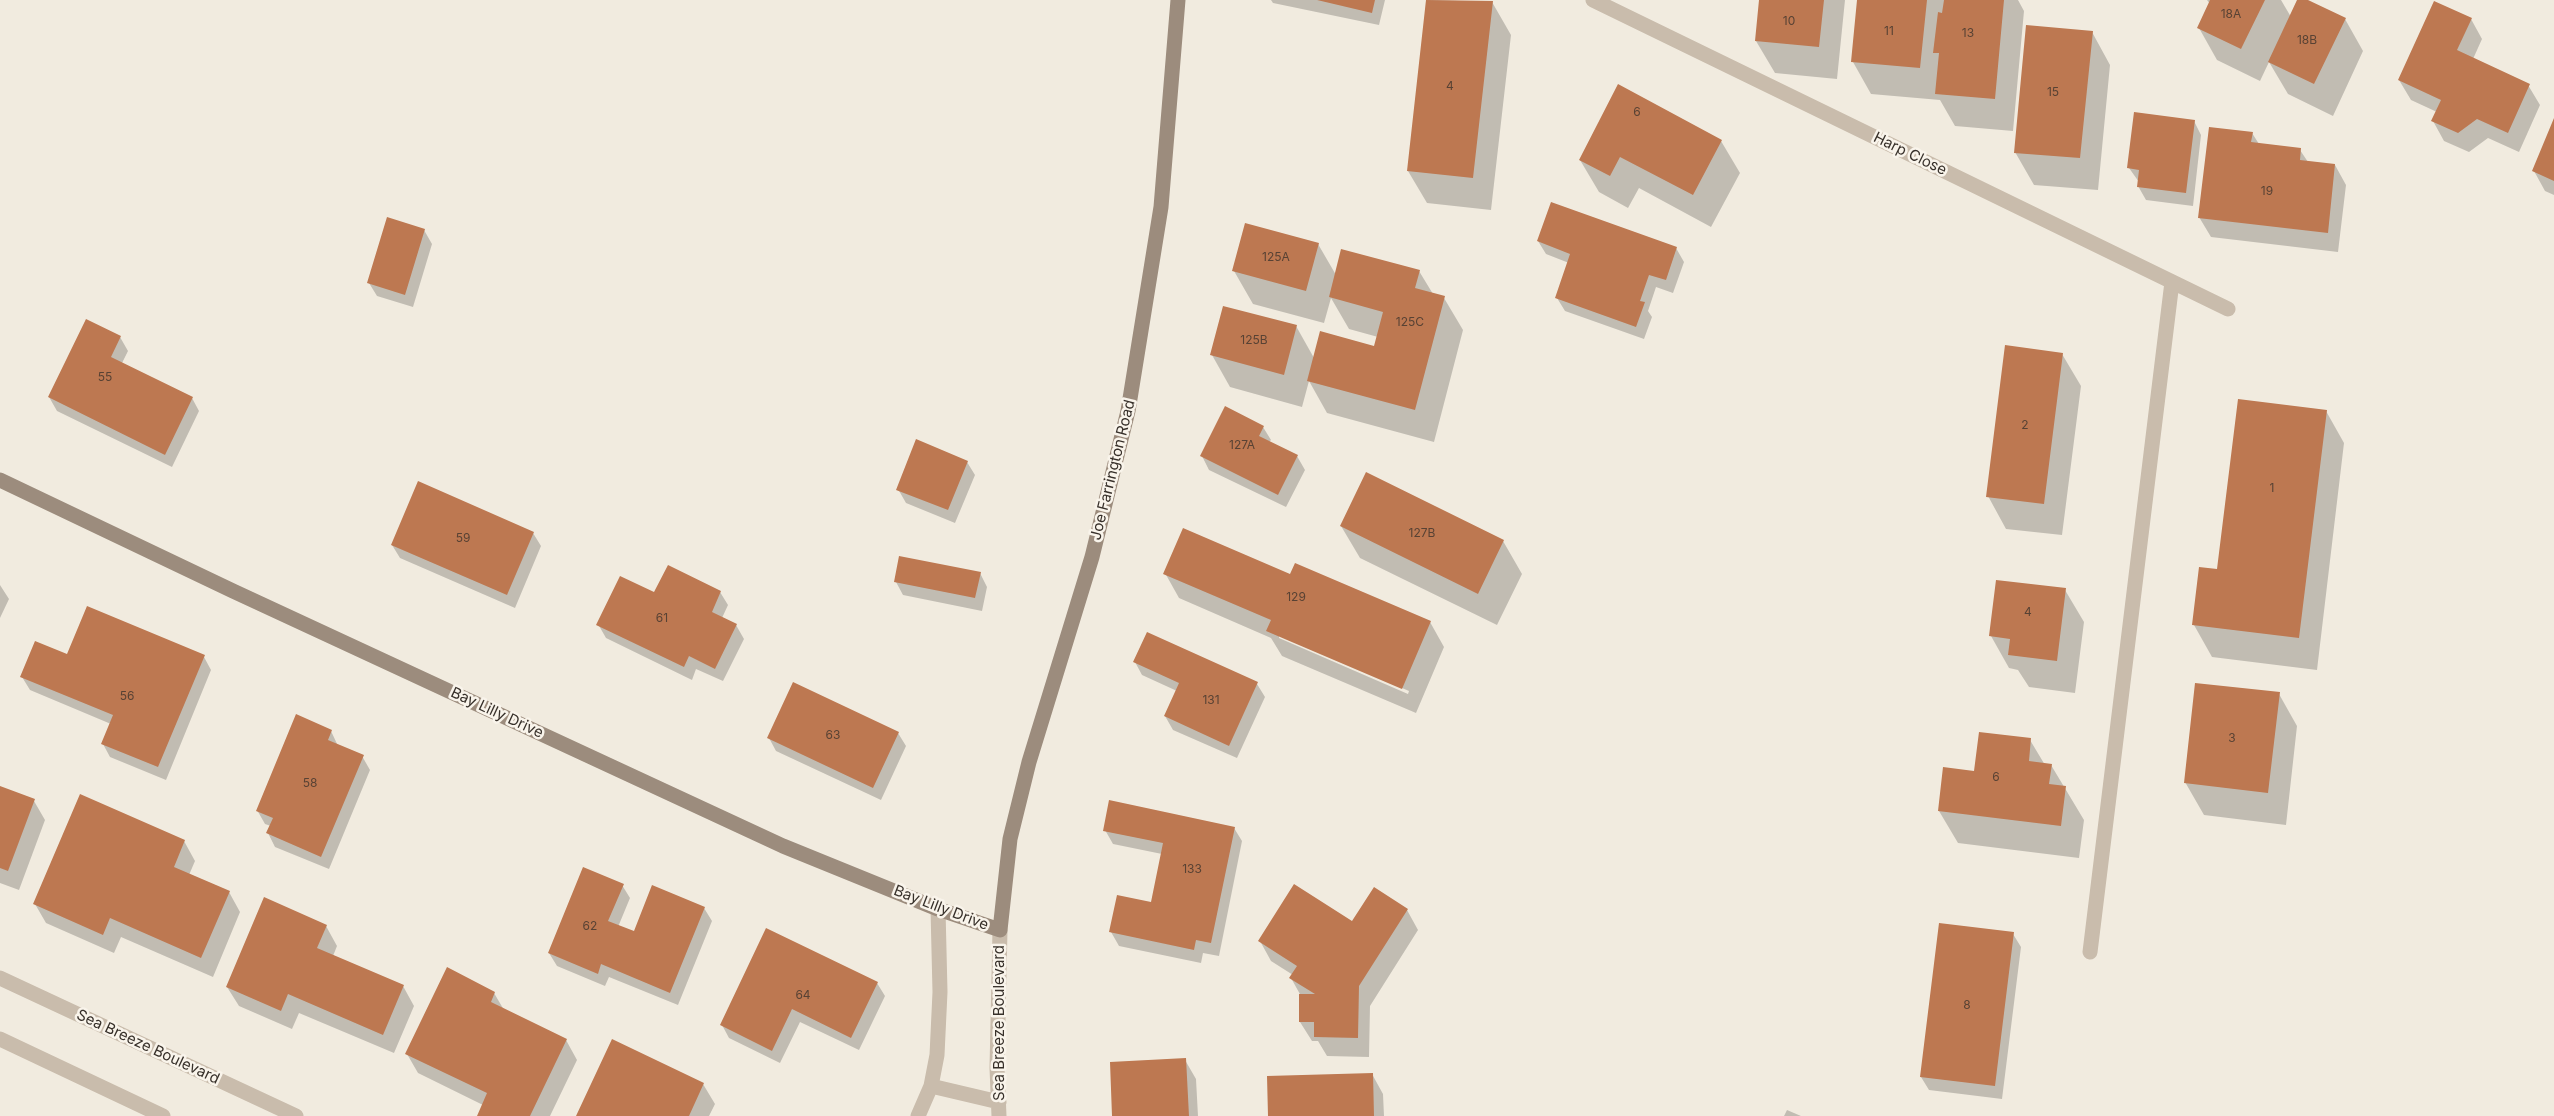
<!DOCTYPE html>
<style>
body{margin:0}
canvas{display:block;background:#f1ebdf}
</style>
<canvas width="2554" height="1116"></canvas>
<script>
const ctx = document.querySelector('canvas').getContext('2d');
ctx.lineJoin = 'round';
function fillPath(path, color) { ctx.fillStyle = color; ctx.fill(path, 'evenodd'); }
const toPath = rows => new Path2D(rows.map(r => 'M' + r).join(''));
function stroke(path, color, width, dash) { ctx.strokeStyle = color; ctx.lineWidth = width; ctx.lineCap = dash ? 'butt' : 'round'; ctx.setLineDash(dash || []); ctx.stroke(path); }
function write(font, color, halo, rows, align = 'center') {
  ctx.font = font + ' Inter,sans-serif'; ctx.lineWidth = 5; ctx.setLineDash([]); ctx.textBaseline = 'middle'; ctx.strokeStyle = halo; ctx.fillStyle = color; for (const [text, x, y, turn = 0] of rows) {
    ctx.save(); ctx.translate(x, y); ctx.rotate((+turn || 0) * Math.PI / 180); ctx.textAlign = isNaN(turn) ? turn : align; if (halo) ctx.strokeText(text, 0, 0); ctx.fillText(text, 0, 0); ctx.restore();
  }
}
fillPath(toPath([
 [1271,0,1385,0,1379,25,1273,3],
 [1428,0,1492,2,1511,35,1491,210,1427,203,1408,171],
 [1760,0,1845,0,1837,79,1775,73,1756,41],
 [1858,0,2018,0,2024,11,2013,131,1955,126,1940,100,1871,94,1853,62],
 [2207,0,2281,0,2291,17,2299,0,2305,0,2345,19,2363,51,2333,116,2288,94,2269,62,2260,81,2217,60,2199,28,2210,4],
 [2471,19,2482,39,2473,59,2528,85,2540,105,2519,152,2488,138,2469,152,2444,141,2433,121,2437,112,2411,100,2399,80],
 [2092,32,2110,65,2098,190,2034,185,2015,152],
 [2194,121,2201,135,2193,206,2146,200,2138,186,2139,182,2129,168],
 [2554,122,2554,195,2545,191,2534,171],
 [2252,133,2259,144,2300,150,2308,162,2335,165,2346,185,2338,252,2211,237,2199,217],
 [1721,141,1740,173,1711,227,1639,188,1628,208,1599,192,1580,160],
 [424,230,432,244,413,307,377,296,369,283],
 [1538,241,1676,248,1684,262,1673,293,1656,287,1648,311,1652,317,1644,339,1565,311,1557,298,1569,263,1546,254],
 [1318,244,1336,275,1419,271,1433,294,1444,298,1463,330,1434,442,1327,413,1309,381,1302,407,1230,387,1212,355,1296,326,1314,358,1375,347,1378,337,1349,329,1331,298,1324,323,1253,304,1234,271],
 [120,337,128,351,122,363,192,398,199,411,172,467,57,411,49,397],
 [2062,354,2081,386,2062,535,2006,529,1988,496],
 [2326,411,2344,443,2317,670,2212,657,2194,625,2218,571],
 [1263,427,1271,440,1269,442,1297,456,1305,470,1286,507,1209,470,1202,456],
 [967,462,975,475,955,523,906,503,898,489],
 [1341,526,1503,541,1522,574,1497,625,1360,558],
 [533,533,541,546,515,608,400,558,392,545],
 [980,573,987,587,982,611,903,595,896,582],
 [1165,573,1291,576,1430,622,1444,647,1416,713,1282,656,1271,638,1179,598],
 [1279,635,1409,691,1408,694,1279,638],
 [0,585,9,599,0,618],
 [2065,590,2084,622,2075,693,2029,687,2018,670,2009,668,1991,636],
 [720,592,728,605,722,618,736,625,744,639,723,681,696,669,692,680,606,638,598,624,655,594],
 [68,656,204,657,211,670,166,780,110,757,103,744,111,724,30,690,22,677],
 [1135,662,1257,684,1265,697,1237,758,1173,730,1165,716,1177,691,1142,675],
 [2279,694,2297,726,2286,825,2204,815,2185,782],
 [331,731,338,746,362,756,370,770,329,869,275,847,268,833,271,826,265,824,257,810],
 [898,733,906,746,881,800,776,751,769,738],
 [2030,740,2045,765,2051,765,2084,820,2079,858,1958,843,1939,811,1975,773],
 [0,788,34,801,45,820,19,890,0,883],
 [1234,828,1242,841,1219,956,1203,953,1201,963,1119,946,1111,932,1152,904,1162,854,1113,844,1105,830],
 [184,841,195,861,189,875,229,892,240,912,213,977,121,937,114,953,46,923,35,904],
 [622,885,630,898,618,927,634,933,704,908,712,921,678,1005,609,977,605,986,557,966,549,953],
 [1407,910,1418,930,1370,1006,1369,1057,1327,1056,1318,1041,1312,1041,1300,1022,1301,996,1291,978,1293,975,1271,961,1260,941],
 [326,926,337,946,333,956,403,986,414,1006,394,1053,299,1013,292,1029,239,1006,227,987],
 [2013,934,2021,947,2002,1099,1929,1090,1921,1077],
 [877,983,885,996,859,1050,800,1022,780,1063,729,1038,722,1025],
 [494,993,504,1010,566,1040,577,1060,550,1116,478,1116,483,1105,418,1073,407,1054],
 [1185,1060,1196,1079,1198,1116,1114,1116],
 [1372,1074,1383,1094,1384,1116,1270,1116],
 [703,1084,715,1104,709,1116,578,1116],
 [1787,1110,1801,1116,1784,1116]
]), '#0003');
fillPath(toPath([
 [1317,0,1375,0,1372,13],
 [1426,0,1493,1,1473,178,1407,171],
 [1759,0,1824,0,1819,47,1755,41],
 [1857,0,1927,0,1920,68,1851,62],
 [1944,0,2004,0,1995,99,1935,94,1939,53,1933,53,1938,12,1942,13],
 [2210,0,2265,0,2241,49,2197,28],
 [2297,0,2308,0,2346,18,2314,84,2268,62],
 [2434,1,2472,18,2457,50,2530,84,2508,133,2477,119,2458,133,2431,121,2441,100,2398,80],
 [2026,25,2093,31,2080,158,2014,153],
 [1618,84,1722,140,1693,195,1620,157,1610,176,1579,160],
 [2134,112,2195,120,2186,193,2137,187,2139,170,2127,168],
 [2554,118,2554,181,2532,171],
 [2209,127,2253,132,2251,142,2301,148,2300,160,2335,164,2328,233,2198,218],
 [1551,202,1677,247,1666,280,1649,275,1640,301,1645,302,1636,327,1555,298,1570,254,1537,241],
 [387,217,425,229,405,295,367,283],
 [1245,223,1319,243,1306,291,1232,271],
 [1341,249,1420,270,1415,288,1445,296,1415,410,1307,381,1320,331,1374,346,1383,312,1329,297],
 [1223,306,1297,325,1284,375,1210,355],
 [86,319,121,336,111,357,193,397,165,455,48,397],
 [2005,345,2063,353,2044,504,1986,497],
 [2238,399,2327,410,2299,638,2192,625,2199,567,2217,569],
 [1225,406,1264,426,1259,436,1298,455,1278,495,1200,456],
 [916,439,968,461,948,510,896,490],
 [1366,472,1504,540,1478,594,1340,526],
 [418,481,534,532,507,595,391,545],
 [1183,528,1290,574,1295,563,1431,621,1402,689,1266,631,1271,620,1163,574],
 [899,556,981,572,975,598,894,582],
 [668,565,721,591,712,612,737,624,715,669,689,656,684,667,596,625,620,576,654,592],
 [1996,580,2066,588,2057,661,2008,655,2010,639,1989,636],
 [87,606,205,655,158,767,101,744,113,715,20,677,35,641,67,654],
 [1147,632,1258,682,1229,746,1164,716,1179,683,1133,662],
 [793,682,899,732,873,788,767,738],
 [2195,683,2280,692,2268,793,2184,783],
 [296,714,332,730,328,740,364,755,321,857,266,833,273,818,256,811],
 [1979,732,2031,738,2029,761,2052,764,2049,784,2066,786,2061,826,1938,811,1943,767,1974,771],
 [0,786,35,799,8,871,0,868],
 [80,794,185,840,174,867,230,891,201,958,110,918,103,935,33,904],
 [1109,800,1235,827,1211,943,1196,940,1194,950,1109,932,1117,895,1151,902,1163,843,1103,831],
 [583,867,624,884,608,921,634,931,652,885,705,907,670,993,601,964,598,974,548,953],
 [1294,884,1352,921,1374,887,1408,909,1359,986,1358,1038,1314,1037,1314,1022,1299,1022,1299,994,1315,994,1289,978,1297,966,1258,941],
 [264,897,327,925,317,948,404,985,383,1035,288,994,281,1011,226,987],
 [1939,923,2014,932,1995,1086,1920,1077],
 [766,928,878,982,851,1038,792,1009,772,1051,720,1025],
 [447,967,495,992,491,1002,567,1039,530,1116,477,1116,487,1093,405,1054],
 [612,1039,704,1083,689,1116,576,1116],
 [1186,1058,1189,1116,1112,1116,1110,1062],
 [1373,1073,1374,1116,1268,1116,1267,1076]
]), '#bd7851');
stroke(toPath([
 [1593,0,2228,309],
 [2090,952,2172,282],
 [0,978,296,1116],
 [0,1039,163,1116],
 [931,1086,999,1102],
 [918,1116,931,1086,937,1055,940,992,938,909],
 [999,1116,997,1068,1000,930]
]), '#c9bcac', 15);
stroke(toPath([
 [0,480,233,591,783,846,938,909,1000,930,1010,839,1029,762,1092,557,1128,411,1161,207,1178,0]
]), '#9c8c7d', 15);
write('12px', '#584234', null, [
 ["18A",2231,14],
 ["10",1789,21],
 ["11",1889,31],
 ["13",1968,33],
 ["18B",2307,40],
 ["4",1450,86],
 ["15",2053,92],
 ["6",1637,112],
 ["19",2267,191],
 ["125A",1276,257],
 ["125C",1410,322],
 ["125B",1254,340],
 ["55",105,377],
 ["2",2025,425],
 ["127A",1242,445],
 ["1",2272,488],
 ["127B",1422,533],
 ["59",463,538],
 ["129",1296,597],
 ["4",2028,612],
 ["61",662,618],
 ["56",127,696],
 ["131",1211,700],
 ["63",833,735],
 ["3",2232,738],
 ["6",1996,777],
 ["58",310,783],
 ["133",1192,869],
 ["62",590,926],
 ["64",803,995],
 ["8",1967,1005]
]);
write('15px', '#37302a', '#f9f4eb', [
 ["Harp Close",1910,154,26],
 ["Joe Farrington Road",1113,470,-76],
 ["Bay Lilly Drive",497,713,25],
 ["Bay Lilly Drive",941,908,21],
 ["Sea Breeze Boulevard",999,1023,-90],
 ["Sea Breeze Boulevard",148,1047,25]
]);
</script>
